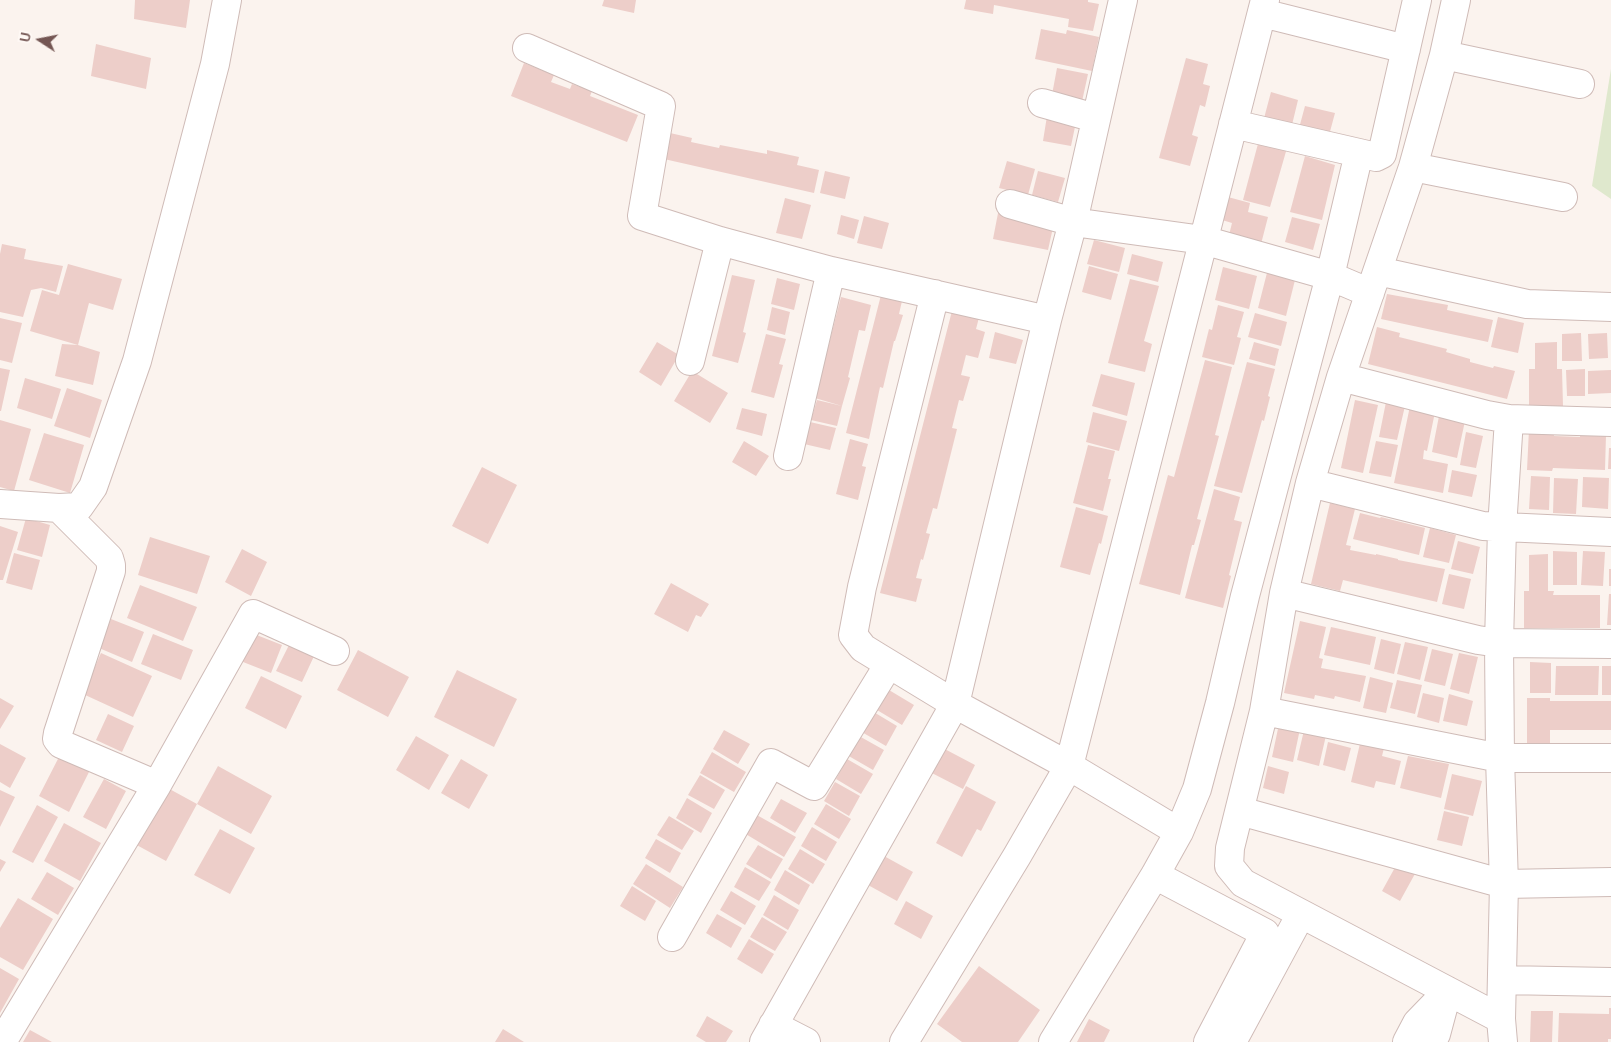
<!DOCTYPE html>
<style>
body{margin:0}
#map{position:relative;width:1611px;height:1042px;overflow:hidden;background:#fbf3ee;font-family:"Space Grotesk",sans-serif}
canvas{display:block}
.north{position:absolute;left:15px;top:15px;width:50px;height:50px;-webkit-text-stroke:4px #fef8f4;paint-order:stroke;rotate:281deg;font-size:14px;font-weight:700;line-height:20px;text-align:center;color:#745653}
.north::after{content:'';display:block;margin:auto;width:18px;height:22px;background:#745653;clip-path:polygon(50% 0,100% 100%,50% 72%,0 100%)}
</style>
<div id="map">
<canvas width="1611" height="1042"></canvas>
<div class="north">U</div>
</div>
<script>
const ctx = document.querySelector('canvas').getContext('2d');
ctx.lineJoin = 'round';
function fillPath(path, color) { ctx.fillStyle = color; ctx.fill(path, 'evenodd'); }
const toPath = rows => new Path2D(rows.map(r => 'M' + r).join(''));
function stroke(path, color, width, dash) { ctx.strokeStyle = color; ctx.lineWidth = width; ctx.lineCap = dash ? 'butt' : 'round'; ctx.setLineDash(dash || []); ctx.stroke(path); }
fillPath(toPath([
 [1611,69,1611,199,1592,186]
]), '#dfe8cd');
fillPath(toPath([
 [135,0,190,0,186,28,134,19],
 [604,0,636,0,634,13,602,6],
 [966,0,1088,0,1088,2,1099,4,1093,31,1068,27,1069,19,994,5,993,14,964,9],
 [1041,29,1066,34,1067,30,1099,37,1092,71,1035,59],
 [96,44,151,58,146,89,91,76],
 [1186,58,1208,64,1203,84,1210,86,1205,107,1200,105,1192,135,1198,137,1190,166,1159,158],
 [524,63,554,75,551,82,570,89,572,84,592,91,590,96,638,115,627,142,511,96],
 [1057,68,1088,74,1081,106,1051,100],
 [1271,92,1298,100,1291,129,1263,122],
 [1305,106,1335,113,1328,139,1298,132],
 [1047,116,1076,122,1071,146,1043,141],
 [670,133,692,138,691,142,719,148,720,145,767,154,767,150,799,157,797,165,819,170,814,193,664,159],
 [1259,140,1287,148,1270,207,1243,200],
 [1305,156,1335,165,1322,220,1290,212],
 [1007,161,1035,169,1028,195,999,188],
 [825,171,850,177,845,199,820,193],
 [1038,171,1065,178,1058,202,1032,195],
 [1228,197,1250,203,1248,212,1268,217,1261,244,1229,235,1232,223,1222,220],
 [785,198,811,205,802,239,776,233],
 [999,208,1054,223,1048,250,993,239],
 [841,215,859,220,854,239,837,234],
 [864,216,889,223,882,249,857,243],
 [1292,217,1320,224,1313,250,1285,242],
 [1094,240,1125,248,1119,272,1087,264],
 [2,244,26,249,24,259,63,266,56,292,41,288,31,290,23,317,0,312,0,254],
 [1132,254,1163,262,1158,282,1127,274],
 [68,264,122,279,113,310,89,303,78,345,100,352,93,385,55,376,62,344,78,345,30,331,42,290,59,295],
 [1269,265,1297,272,1286,316,1258,308],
 [1089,266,1118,274,1111,300,1082,292],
 [1223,267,1257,276,1249,309,1215,300],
 [732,275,755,280,743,332,746,333,738,363,712,356],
 [777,278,800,284,794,310,771,304],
 [1130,279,1159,286,1144,341,1152,344,1145,372,1108,363],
 [1387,294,1448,305,1447,310,1493,320,1488,342,1381,319],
 [881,295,902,301,899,314,903,315,895,341,894,341,883,388,880,387,869,439,846,433],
 [841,297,871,305,865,331,859,330,848,377,850,378,842,406,815,398],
 [954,303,981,310,976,329,985,332,978,358,966,355,961,375,970,377,963,401,959,400,952,428,957,429,937,509,933,508,926,533,930,534,923,560,921,559,916,578,922,579,916,602,880,593],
 [1218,305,1244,312,1237,337,1241,338,1234,365,1202,357,1209,329,1212,330],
 [772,307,790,312,785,335,767,330],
 [1255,313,1287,322,1281,346,1248,337],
 [1498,317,1524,323,1518,353,1491,347],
 [0,318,22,323,12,363,0,360],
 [1377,327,1400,333,1399,337,1447,349,1446,352,1470,359,1470,362,1493,368,1494,366,1515,371,1507,399,1368,364],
 [995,332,1023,340,1016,364,989,358],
 [1581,333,1582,361,1562,361,1562,334],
 [1607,333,1608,358,1589,359,1588,334],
 [766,334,786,339,779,364,783,365,774,398,751,392],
 [657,342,679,355,661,386,639,372],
 [1254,342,1279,349,1275,366,1249,359],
 [1557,342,1557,369,1562,369,1563,406,1529,407,1529,369,1535,369,1535,343],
 [1205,360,1232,367,1215,435,1219,436,1197,519,1201,520,1194,545,1192,545,1180,595,1139,584,1168,475,1174,477],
 [1247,362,1275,369,1268,396,1270,397,1264,421,1262,420,1242,493,1214,486],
 [0,368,10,370,1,411,0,411],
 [1585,369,1585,396,1567,396,1566,370],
 [1611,370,1611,393,1588,394,1588,371],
 [692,371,728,393,710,423,674,401],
 [1101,374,1135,383,1127,416,1092,406],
 [25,378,61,389,52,419,17,408],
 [67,388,102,400,90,438,54,426],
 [817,400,842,406,837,426,811,420],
 [1355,400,1378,405,1363,473,1341,468],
 [1386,402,1405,406,1397,440,1379,437],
 [1410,406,1435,412,1427,451,1424,450,1423,459,1448,464,1443,493,1394,483],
 [742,408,767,414,762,436,736,429],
 [1093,412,1127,421,1119,451,1086,442],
 [1439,416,1465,421,1457,458,1432,452],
 [0,420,31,429,14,491,0,487],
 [810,422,836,428,830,450,804,444],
 [1529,429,1554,430,1554,436,1580,437,1580,433,1606,435,1605,470,1553,468,1552,471,1527,470],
 [1466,432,1483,436,1476,468,1460,465],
 [44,433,84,445,70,493,29,480],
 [850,439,868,444,862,466,866,467,858,500,836,494],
 [744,441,769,456,756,476,732,462],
 [1376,441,1398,445,1391,477,1369,473],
 [1088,445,1115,451,1108,479,1111,479,1103,511,1073,503],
 [1609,448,1611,448,1611,469,1608,469],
 [482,467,517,485,488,544,452,526],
 [1452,470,1477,475,1472,497,1448,492],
 [1531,476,1550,477,1549,510,1529,509],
 [1583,477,1609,478,1608,509,1582,507],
 [1554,478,1578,479,1576,514,1553,513],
 [1214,489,1240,497,1234,520,1242,522,1229,575,1231,576,1223,608,1185,598],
 [1330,503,1355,509,1346,545,1351,546,1350,550,1376,555,1376,554,1398,559,1398,560,1445,569,1437,602,1343,580,1340,591,1311,584],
 [1076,507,1108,516,1101,544,1099,543,1090,575,1060,567],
 [1360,513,1380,518,1381,517,1425,528,1419,555,1353,539],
 [26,518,50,525,42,557,17,550],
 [0,526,18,532,3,580,0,580],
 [1430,528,1456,535,1449,563,1423,557],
 [150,537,210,556,197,594,138,575],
 [1458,541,1480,547,1473,574,1451,569],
 [242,549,267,562,251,596,225,582],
 [1553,551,1577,552,1577,585,1553,585],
 [1583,551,1605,552,1603,586,1581,585],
 [14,553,40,560,32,590,6,583],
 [1548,554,1548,591,1554,591,1553,595,1600,595,1600,628,1524,628,1524,591,1529,591,1529,555],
 [1609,569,1611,569,1611,586,1609,586],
 [1449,574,1471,579,1464,609,1442,604],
 [671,583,709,604,701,617,696,615,688,632,654,614],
 [140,585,197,607,183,641,127,618],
 [1609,594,1611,594,1611,625,1607,625],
 [111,619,144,632,132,662,99,648],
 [1300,621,1326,627,1319,658,1323,659,1321,668,1366,676,1360,702,1335,696,1334,699,1315,695,1314,699,1284,693],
 [1331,627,1376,637,1370,665,1324,655],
 [249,632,282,645,271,673,238,660],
 [153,634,193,650,181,680,141,664],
 [1381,639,1401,644,1394,674,1374,669],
 [1405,642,1428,647,1420,680,1397,674],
 [290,643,315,654,302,682,276,671],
 [1432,649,1453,654,1445,686,1424,681],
 [358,650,409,677,388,717,337,690],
 [101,653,152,676,133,717,83,694],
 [1459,653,1478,657,1469,694,1450,689],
 [1530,662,1551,663,1551,693,1530,693],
 [1556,666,1599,666,1598,695,1555,695],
 [1602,666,1611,666,1611,695,1602,695],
 [457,670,517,699,494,747,434,717],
 [261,676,302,696,286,729,245,708],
 [1370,677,1393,683,1386,713,1363,708],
 [1397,680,1422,685,1415,714,1390,708],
 [889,690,914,705,902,725,877,710],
 [1423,693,1444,698,1439,723,1417,717],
 [1449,694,1473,701,1467,726,1443,721],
 [0,698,14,706,0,729],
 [1527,698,1550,698,1550,701,1611,701,1611,730,1550,730,1550,743,1527,743],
 [872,711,897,726,886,746,860,731],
 [108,714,134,726,122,752,96,740],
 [1279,724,1300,729,1293,762,1272,757],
 [1305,726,1327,731,1319,766,1297,760],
 [724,730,750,744,738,764,713,749],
 [1362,735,1386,740,1382,756,1401,761,1395,785,1376,781,1374,788,1351,782],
 [416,736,449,755,429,790,396,770],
 [859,736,884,750,873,770,847,755],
 [1328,742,1351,748,1345,771,1323,765],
 [0,744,26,758,10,788,0,782],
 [939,746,975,765,963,789,926,770],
 [712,752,746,772,734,792,700,773],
 [60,755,90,770,69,812,39,796],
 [1408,756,1449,764,1441,798,1400,788],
 [461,759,488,775,469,809,441,793],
 [847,759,873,774,861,794,836,779],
 [218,766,272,796,251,834,197,804,166,861,133,843,164,786,197,804],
 [1268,766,1289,772,1284,794,1263,788],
 [1452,774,1482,781,1473,816,1444,809],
 [700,775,725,790,714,809,688,795],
 [104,779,126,791,106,829,83,817],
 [835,782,860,796,849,816,824,801],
 [966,786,996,802,981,831,977,829,962,857,936,843],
 [0,790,15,797,0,827],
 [687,798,712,813,701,833,676,818],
 [781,799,807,813,795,833,770,818],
 [826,804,851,819,839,839,814,824],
 [37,805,58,817,33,863,12,852],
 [1444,811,1469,817,1462,846,1437,840],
 [755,814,796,837,784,857,744,833],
 [669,816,694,831,682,850,657,835],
 [64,823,101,843,80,881,44,861],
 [812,827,837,842,826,861,801,846],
 [220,829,255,848,230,894,194,875],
 [656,839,681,853,670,873,645,858],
 [758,845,783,859,771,879,746,864],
 [800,849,825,864,813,884,788,869],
 [884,856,913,872,897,901,868,885],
 [0,859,6,862,0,872],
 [1398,862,1416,872,1400,901,1382,891],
 [646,864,683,887,670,908,633,884],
 [745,867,771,882,759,901,734,887],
 [785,870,810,885,799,905,774,890],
 [47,872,74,888,58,915,31,899],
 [632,886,656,901,645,921,620,906],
 [731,891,756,906,745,925,720,910],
 [774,895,799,910,788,930,763,915],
 [18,898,53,919,23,970,0,957,0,928],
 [906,901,933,916,921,939,894,924],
 [717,914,742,928,731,948,706,933],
 [762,917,787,932,775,951,750,937],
 [749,939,774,954,762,974,737,959],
 [979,966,1040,1010,1018,1042,962,1042,937,1024],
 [0,968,19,979,0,1013],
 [1609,1008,1611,1008,1611,1039,1608,1039,1608,1042,1558,1042,1559,1013,1609,1014],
 [1531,1011,1553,1011,1552,1042,1530,1042],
 [707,1016,733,1031,726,1042,706,1042,696,1036],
 [1089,1019,1110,1030,1104,1042,1077,1042],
 [503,1029,524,1042,495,1042],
 [30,1030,52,1042,23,1042]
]), '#edcec9');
const minor = toPath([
 [1456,0,1444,55,1413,167,1341,377,1310,483,1284,593,1264,711,1230,848,1229,866,1243,883,1501,1019],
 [1262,13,1406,49],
 [527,48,661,106,642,216,720,241,831,271,1047,320],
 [1444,55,1580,84],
 [1042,103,1095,118],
 [1233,124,1359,153],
 [1413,167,1563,197],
 [1010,204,1073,222,1203,240,1330,276,1370,293],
 [1378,271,1527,304,1611,307],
 [690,361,720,241],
 [1341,377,1487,415,1509,419,1611,422],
 [788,456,831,271],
 [1310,483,1483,526,1611,532],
 [0,504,59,508,79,507,93,487,137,361,215,64,227,0],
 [59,508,109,558,111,565,111,571,58,733,57,739,61,744,157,785],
 [1284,593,1478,640,1499,643,1611,644],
 [1264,711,1500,758,1611,758],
 [1240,811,1504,884,1611,882],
 [1179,832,1069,766,1265,0],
 [1155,875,1265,933,1208,1042],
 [672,937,771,763,814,786,889,664],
 [1502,980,1611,982],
 [773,1025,806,1042],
 [2,1042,157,785,253,614,335,651],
 [764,1042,955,704,1047,320,1073,222,1123,0],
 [904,1042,1017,856,1069,766,955,704,876,656,863,648,853,635,862,587,935,294],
 [1053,1042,1155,875,1179,832,1197,789,1220,703,1245,596,1330,276,1359,153,1376,157,1382,154,1417,0],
 [1232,1042,1301,914],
 [1407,1042,1417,1023,1448,991],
 [1432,1042,1436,1034,1447,993],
 [1503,1042,1501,1019,1504,884,1500,758,1499,643,1502,528,1509,419]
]);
stroke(minor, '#cfbbb7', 30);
stroke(minor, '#fff', 28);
</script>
